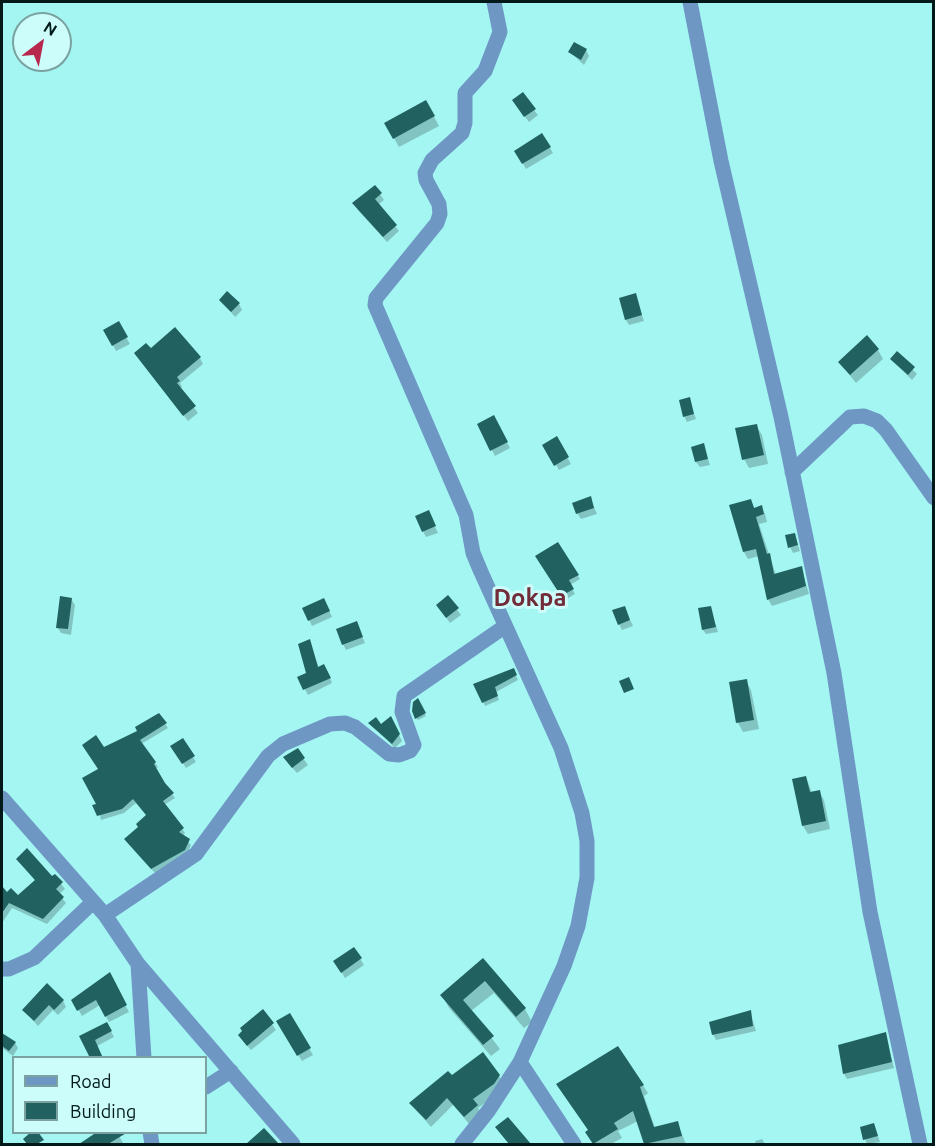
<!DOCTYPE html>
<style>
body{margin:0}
#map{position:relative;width:935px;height:1146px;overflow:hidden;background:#a3f6f2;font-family:Ubuntu,sans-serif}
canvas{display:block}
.frame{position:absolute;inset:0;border:3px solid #011a19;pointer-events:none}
.legend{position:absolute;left:12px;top:1056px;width:195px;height:78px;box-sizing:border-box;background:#cdfdfa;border:2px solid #7ba2a0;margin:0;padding:8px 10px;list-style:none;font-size:18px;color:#011a19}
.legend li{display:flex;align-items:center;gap:12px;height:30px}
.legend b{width:30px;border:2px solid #7ba2a0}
.north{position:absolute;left:12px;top:12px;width:60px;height:60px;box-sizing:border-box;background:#cdfdfa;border:2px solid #7ba2a0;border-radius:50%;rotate:32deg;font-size:16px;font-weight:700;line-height:24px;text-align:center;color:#011a19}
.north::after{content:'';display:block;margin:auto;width:21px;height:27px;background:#b8274d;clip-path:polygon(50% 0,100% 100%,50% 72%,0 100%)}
</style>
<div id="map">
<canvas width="935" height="1146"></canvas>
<div class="frame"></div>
<ul class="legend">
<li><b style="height:8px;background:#6e97c4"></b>Road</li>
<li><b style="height:16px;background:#216260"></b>Building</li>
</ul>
<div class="north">N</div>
</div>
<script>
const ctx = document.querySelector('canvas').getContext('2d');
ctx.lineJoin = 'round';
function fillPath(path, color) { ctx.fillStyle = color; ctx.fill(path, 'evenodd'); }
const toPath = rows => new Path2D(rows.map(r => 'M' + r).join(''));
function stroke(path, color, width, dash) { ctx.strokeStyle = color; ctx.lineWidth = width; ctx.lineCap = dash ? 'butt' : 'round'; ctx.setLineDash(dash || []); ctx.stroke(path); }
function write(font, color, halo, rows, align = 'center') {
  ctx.font = font + ' Ubuntu,sans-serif'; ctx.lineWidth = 6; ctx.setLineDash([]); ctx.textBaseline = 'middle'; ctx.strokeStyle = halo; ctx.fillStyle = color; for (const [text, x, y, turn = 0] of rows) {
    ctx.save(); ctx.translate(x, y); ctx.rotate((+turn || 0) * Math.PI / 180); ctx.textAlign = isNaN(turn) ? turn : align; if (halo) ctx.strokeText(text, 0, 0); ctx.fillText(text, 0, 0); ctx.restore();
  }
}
fillPath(toPath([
 [586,50,589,56,584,65,570,52],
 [426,102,439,126,399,147,386,124],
 [517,106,534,110,538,115,529,122],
 [542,135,553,153,526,169,516,151],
 [375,187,384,200,378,205,399,231,387,242,357,209],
 [635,295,644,321,629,325,626,320],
 [221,300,239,304,242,310,235,317],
 [118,323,130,344,116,351,105,330],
 [151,350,200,358,203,364,180,383,182,387,180,389,198,413,188,421,136,354],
 [878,350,883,359,856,383,839,362],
 [897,353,917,374,912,380,891,359],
 [689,399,696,419,687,422,684,416],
 [493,417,510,448,495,456,479,425],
 [756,425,762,435,768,464,749,468,744,459],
 [556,438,571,464,559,470,544,445],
 [703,445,710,465,700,467,696,462],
 [590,498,597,514,581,519,577,513],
 [751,501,755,509,761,507,765,514,767,522,759,524,776,575,801,568,809,594,772,606,768,599,759,556,748,559,744,552,731,506],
 [431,518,438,533,426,537,423,531],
 [794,534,800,551,793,553,790,547],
 [557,544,580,579,570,585,575,594,565,600,538,556],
 [448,597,461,615,450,623,438,606],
 [71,599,75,605,71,635,61,633,57,627],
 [327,606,332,617,312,626,304,609],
 [624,607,633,626,622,630,619,624],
 [710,607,718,632,706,634,703,630],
 [359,629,365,643,346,650,343,644],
 [309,641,319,668,327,671,332,683,308,695,299,678,308,674],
 [513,669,518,680,496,692,499,700,485,706,475,684],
 [746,681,751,690,759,729,743,732,738,723,731,684],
 [418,700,426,716,418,720,416,718],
 [159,715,168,728,141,744,158,767,155,769,164,784,175,798,164,805,185,833,182,836,191,845,187,854,155,873,128,843,147,816,136,803,124,813,101,820,98,805,104,749,139,731],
 [370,723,381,726,393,723,402,741,395,748],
 [183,740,196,762,186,768,172,746],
 [297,750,308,765,297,773,288,763],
 [806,777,812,793,819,792,824,800,830,829,808,834,803,826],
 [18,859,52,878,55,876,65,889,59,894,66,903,47,924,12,908,2,923,2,888,7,894,18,898,36,882],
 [354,949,364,965,345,978,339,968],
 [483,960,525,1009,532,1022,524,1028,494,993,471,1011,500,1049,491,1056,449,1008,442,995],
 [109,975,129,1012,109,1022,100,1005,82,1016,73,1000],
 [63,1001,66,1007,58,1015,53,1010,38,1026,24,1010],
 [263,1012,276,1030,251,1050,243,1041,244,1032],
 [750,1012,756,1031,716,1040,713,1034],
 [289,1015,313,1055,302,1061,278,1022],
 [107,1024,114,1037,97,1046,81,1037],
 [885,1033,894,1068,847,1079,844,1074],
 [2,1035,15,1043,18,1048,13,1056,2,1048],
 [618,1048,648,1093,644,1096,655,1128,677,1122,686,1144,646,1144,638,1121,618,1131,622,1138,611,1144,594,1144,587,1132],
 [499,1076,504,1084,499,1093,478,1108,482,1114,470,1125,453,1105,431,1127,411,1104,452,1077],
 [874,1124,880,1142,867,1144,861,1128],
 [100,1132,117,1132,123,1143,82,1144],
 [762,1139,765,1144,756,1144,755,1141]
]), '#0003');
fillPath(toPath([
 [574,42,587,49,581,60,568,52],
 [523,92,536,109,524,117,512,100],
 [426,100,435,116,393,139,384,123],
 [542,133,551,147,522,164,514,151],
 [375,185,382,193,375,199,397,225,383,237,352,203],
 [227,291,240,303,231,312,219,300],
 [636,293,642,315,625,320,619,298],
 [119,321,128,337,112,346,103,330],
 [175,327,201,357,177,377,180,381,177,383,196,406,183,416,134,353,146,343,151,348],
 [867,335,879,349,850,375,838,362],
 [897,351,915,367,908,375,890,359],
 [690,397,694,414,683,417,679,400],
 [494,415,508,442,490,451,477,424],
 [757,424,764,455,742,460,735,428],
 [557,436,569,457,554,466,542,445],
 [704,443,708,459,695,462,691,447],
 [591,496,594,508,576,514,572,503],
 [751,499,754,508,762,505,764,514,756,517,767,554,770,553,774,574,802,566,806,586,767,600,756,549,743,552,729,505],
 [429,510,436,526,422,532,415,516],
 [795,533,798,545,788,548,785,535],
 [558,542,579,575,569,580,574,589,561,596,535,556],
 [448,595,459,608,446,618,436,605],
 [60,596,72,598,68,629,56,628],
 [324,598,330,611,308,621,302,608],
 [625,606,630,620,618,625,612,610],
 [711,606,716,627,702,630,698,608],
 [357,621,363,637,342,645,336,629],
 [310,639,318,667,324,664,331,678,303,690,297,677,306,673,298,644],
 [514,668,517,675,495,687,498,696,482,703,473,684],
 [629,677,634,689,624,693,619,681],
 [747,679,754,720,736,723,729,682],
 [418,698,426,713,415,719,412,711,413,702],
 [159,713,167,723,140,740,156,762,154,764,165,783,174,793,163,801,184,828,179,832,190,839,185,850,151,869,124,839,138,827,136,824,146,815,133,799,122,809,97,816,92,805,96,804,82,778,98,769,82,745,96,735,104,747,137,731,135,727],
 [391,716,400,734,392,744,368,723,376,717,381,724],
 [183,738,195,756,182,764,170,746],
 [298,748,305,758,292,768,283,757],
 [806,776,810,792,820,790,826,821,802,826,792,779],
 [27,848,52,876,55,874,63,882,56,889,64,897,43,919,9,903,2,913,2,886,7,892,11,888,18,895,35,880,16,859],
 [354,947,362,958,341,973,333,961],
 [483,958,526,1008,516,1017,485,981,463,1000,494,1036,483,1045,440,995],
 [110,972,127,1005,105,1017,96,1000,77,1011,71,1000],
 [47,983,64,1000,54,1010,49,1005,34,1021,22,1010],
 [263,1009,274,1023,247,1046,238,1035,242,1031,240,1028],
 [751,1010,753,1026,712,1035,709,1022],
 [290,1013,311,1048,297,1056,276,1021],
 [107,1022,112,1031,95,1040,103,1058,90,1058,79,1036],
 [886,1032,892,1062,843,1074,838,1045],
 [2,1033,16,1042,9,1051,2,1046],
 [618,1046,644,1085,640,1087,654,1127,678,1121,682,1136,644,1144,633,1111,614,1123,618,1129,593,1144,585,1132,588,1130,556,1084],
 [483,1052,500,1075,494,1084,473,1099,478,1105,464,1117,447,1098,426,1120,409,1103,448,1071,452,1075],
 [508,1117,531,1144,509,1144,495,1127],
 [874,1123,878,1136,863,1140,860,1127],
 [264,1128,279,1144,246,1144],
 [31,1132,38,1132,44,1140,37,1144,27,1144,23,1139],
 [97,1132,128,1132,108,1144,79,1144]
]), '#216260');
stroke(toPath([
 [690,2,721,161,781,417,834,673,870,912,920,1144],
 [792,472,850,417,864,416,877,421,886,430,934,498],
 [2,798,105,915,138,964,293,1144],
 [105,915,196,854,268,756,283,744,330,724,345,723,355,727,389,754,399,755,410,751,414,745,402,712,404,696,504,627],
 [138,964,144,1058],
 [2,969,9,969,34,958,93,902],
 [520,1062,574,1144],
 [206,1087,231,1071],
 [150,1132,152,1144],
 [462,1144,489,1110,520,1062,564,966,578,926,587,878,587,841,582,813,561,748,481,572,473,553,466,515,375,305,376,298,437,223,440,214,439,204,426,180,425,173,432,160,462,133,465,123,465,93,485,71,500,32,494,2]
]), '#6e97c4', 15);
write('bold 24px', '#722c39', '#cdfdfa', [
 ["Dokpa",530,598]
]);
</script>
